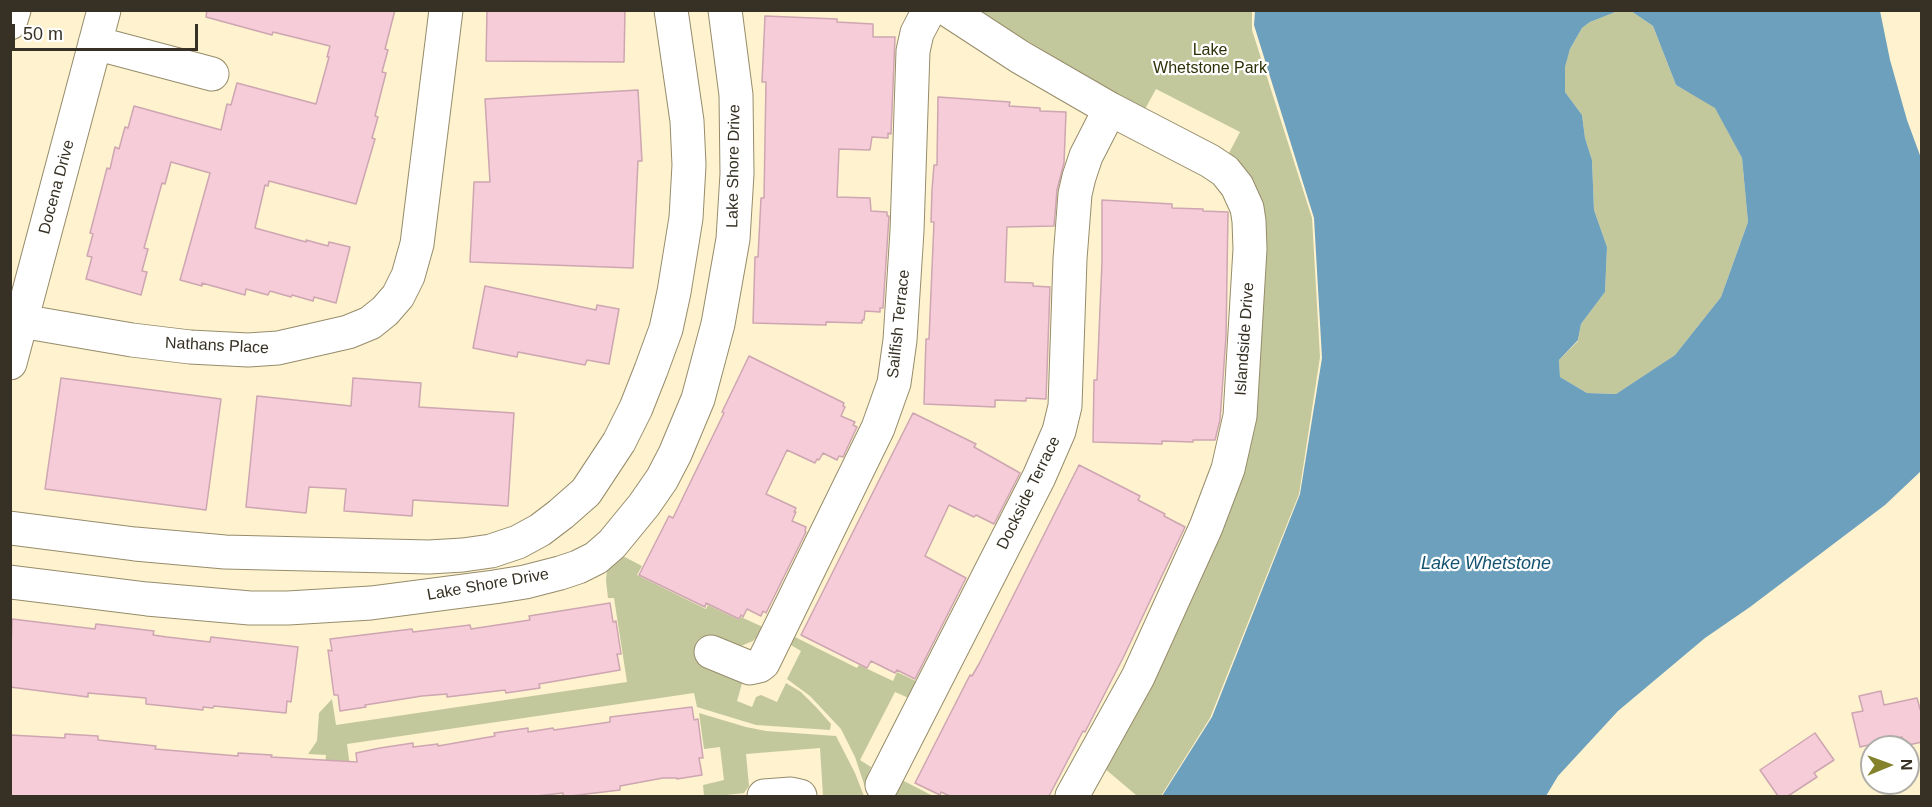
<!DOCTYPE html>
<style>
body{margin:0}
#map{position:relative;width:1932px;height:807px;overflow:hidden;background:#fef2cf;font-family:Arial,sans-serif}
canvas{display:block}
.frame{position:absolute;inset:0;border:12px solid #363124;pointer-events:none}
.north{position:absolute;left:1860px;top:735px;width:60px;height:60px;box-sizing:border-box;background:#fff;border:2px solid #afada7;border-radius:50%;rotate:89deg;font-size:16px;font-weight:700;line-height:24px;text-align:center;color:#363124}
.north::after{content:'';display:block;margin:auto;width:21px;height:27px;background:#84832c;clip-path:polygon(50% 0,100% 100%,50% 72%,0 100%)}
.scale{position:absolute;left:12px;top:24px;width:186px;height:27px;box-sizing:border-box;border:3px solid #363124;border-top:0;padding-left:8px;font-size:18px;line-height:21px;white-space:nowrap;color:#363124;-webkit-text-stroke:4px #fff;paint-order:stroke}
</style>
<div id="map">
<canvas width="1932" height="807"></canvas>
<div class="frame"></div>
<div class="north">N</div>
<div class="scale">50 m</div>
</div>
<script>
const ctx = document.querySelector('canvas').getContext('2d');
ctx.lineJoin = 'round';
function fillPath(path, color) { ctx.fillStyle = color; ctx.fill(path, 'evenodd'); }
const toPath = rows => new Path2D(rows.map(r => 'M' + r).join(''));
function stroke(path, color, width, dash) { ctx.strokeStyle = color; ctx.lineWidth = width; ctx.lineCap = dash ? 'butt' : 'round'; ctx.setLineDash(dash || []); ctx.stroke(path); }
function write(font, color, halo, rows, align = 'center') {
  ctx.font = font + ' Arial,sans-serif'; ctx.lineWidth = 4.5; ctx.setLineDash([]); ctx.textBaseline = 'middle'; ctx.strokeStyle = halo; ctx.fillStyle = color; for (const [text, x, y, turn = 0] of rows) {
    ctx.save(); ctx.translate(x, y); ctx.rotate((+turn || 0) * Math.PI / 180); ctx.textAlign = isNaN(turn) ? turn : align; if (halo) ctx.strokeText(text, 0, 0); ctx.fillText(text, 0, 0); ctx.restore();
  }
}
fillPath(toPath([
 [978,11,1252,11,1252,30,1312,218,1320,357,1299,494,1210,718,1161,796,1132,796,1136,795,1104,768,1126,733,1161,664,1230,510,1249,175,1229,153,1240,132,1156,89,1144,111],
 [1618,11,1631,11,1653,26,1676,85,1715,107,1742,158,1748,222,1721,297,1675,355,1616,394,1587,393,1560,377,1559,360,1578,341,1581,324,1605,292,1607,247,1594,210,1592,160,1585,138,1582,115,1565,92,1565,66,1570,49,1582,28,1590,22],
 [617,553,642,566,637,575,706,609,708,605,739,620,741,617,765,628,753,641,741,646,729,644,710,636,702,653,743,680,737,701,752,707,756,697,761,695,777,702,786,683,801,692,816,707,831,724,830,730,756,725,697,707,694,693,347,744,350,767,323,785,326,755,308,754,317,741,319,713,332,699,336,725,627,682,614,598,608,598,606,581,607,568],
 [787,633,857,668,859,665,893,681,897,672,922,684,911,699,895,692,860,760,871,767,867,776,882,784,870,796,868,796,855,757,841,729,810,696,787,679,801,651,789,644],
 [699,713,746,727,766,731,836,736,855,773,864,796,823,796,820,748,746,754,749,786,744,793,718,796,704,796,703,785,724,780,720,747,704,749],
 [900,779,933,796,874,796]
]), '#c3c89c');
fillPath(toPath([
 [1255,11,1618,11,1590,22,1582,28,1570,49,1565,67,1565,92,1582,115,1585,138,1592,160,1594,210,1607,247,1605,292,1581,324,1578,340,1559,360,1560,377,1587,393,1616,394,1675,355,1721,297,1748,222,1742,158,1715,108,1676,85,1653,26,1631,11,1880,11,1890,60,1907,120,1921,158,1921,471,1885,505,1750,607,1705,638,1618,711,1558,776,1546,796,1162,796,1212,717,1300,494,1322,358,1314,218,1254,25]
]), '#6da0bd');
const building = toPath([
 [207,10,395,10,385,49,388,50,382,72,386,73,375,116,378,117,372,138,375,139,356,204,269,181,268,186,265,185,255,228,306,242,306,240,328,246,329,242,350,247,336,303,314,297,313,301,292,295,291,297,270,291,268,295,246,289,245,295,202,283,202,286,180,280,210,173,171,162,165,184,162,183,144,248,148,249,142,271,147,272,141,295,86,279,92,257,87,256,93,234,90,233,101,191,107,168,110,169,115,147,119,149,125,127,128,128,134,106,221,130,227,104,231,105,237,83,316,104,329,57,327,57,330,46,273,32,272,35,206,17,207,10],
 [487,10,625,10,624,62,486,61,487,10],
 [765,16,837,19,837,22,873,24,873,37,895,37,891,134,888,133,888,138,872,137,870,150,839,149,837,197,870,198,871,211,887,212,887,216,889,216,883,308,880,308,880,312,865,311,864,320,862,320,862,323,826,322,826,325,753,323,755,257,758,257,761,198,764,198,766,82,762,82,765,16],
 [638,90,642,161,638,161,633,268,470,262,474,182,490,182,485,99,638,90],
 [938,97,1010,102,1009,106,1040,108,1040,111,1066,112,1064,163,1057,190,1054,226,1007,227,1005,282,1033,283,1033,286,1050,287,1046,399,1026,398,1026,401,995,400,995,407,924,404,926,339,929,339,934,222,931,222,932,190,934,165,937,165,938,97],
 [1102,200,1172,204,1172,208,1203,209,1203,211,1228,212,1226,336,1220,420,1215,440,1193,440,1193,442,1162,441,1162,444,1093,442,1094,380,1097,380,1102,262,1102,200],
 [485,286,596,310,597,305,619,309,609,364,587,360,585,365,518,352,517,357,473,348,485,286],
 [749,356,844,403,843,406,845,407,841,416,855,422,853,425,857,427,843,457,839,456,837,460,823,453,819,460,817,459,815,463,787,450,766,494,796,508,794,512,796,512,792,521,806,527,805,531,806,532,766,613,763,611,761,616,747,609,743,617,741,615,739,619,706,603,705,607,639,575,669,516,673,518,724,413,722,412,749,356],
 [61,378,221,399,206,510,45,489,61,378],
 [353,378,421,383,419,407,514,413,508,506,413,500,412,516,344,511,346,489,309,487,306,513,246,507,257,396,351,406,353,378],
 [913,413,976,444,974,447,1020,473,994,524,976,515,974,517,949,505,925,556,966,578,915,679,897,670,895,673,871,661,867,668,801,635,913,413],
 [1079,465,1140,496,1138,500,1165,514,1164,516,1185,527,1124,656,1085,732,1083,731,1049,796,950,796,941,792,940,795,915,783,970,675,972,676,979,664,1079,465],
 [610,603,613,622,616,621,621,654,617,654,620,670,539,684,540,688,506,693,505,690,447,697,447,694,422,696,365,705,366,707,340,711,338,695,334,695,328,650,332,651,330,639,412,629,413,632,470,625,471,629,530,620,529,616,610,603],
 [12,619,95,629,96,624,154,631,153,635,167,637,210,642,211,637,298,647,291,702,287,701,286,713,214,706,213,708,203,707,203,710,146,704,146,698,88,693,88,697,10,687,12,619],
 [1881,691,1884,705,1917,698,1922,716,1922,742,1904,746,1902,737,1860,747,1852,713,1863,711,1859,696,1881,691],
 [692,707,694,720,698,719,703,758,699,758,702,775,677,779,677,778,663,778,620,786,620,790,570,796,563,796,563,793,536,796,10,796,10,735,65,738,65,734,98,736,98,740,156,746,155,749,238,756,238,753,272,755,271,757,357,762,356,753,380,748,413,743,413,747,438,744,438,746,495,736,494,733,528,728,528,732,553,728,554,730,610,722,610,717,692,707],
 [1815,733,1834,760,1814,773,1817,777,1788,796,1778,796,1760,770,1815,733]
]);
fillPath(building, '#f5ccd8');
stroke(building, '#cda6b1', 1.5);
const minor = toPath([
 [948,10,1020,57,1110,109,1210,161,1225,171,1237,186,1247,208,1249,221,1250,249,1240,416,1228,469,1206,527,1138,677,1072,796],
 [95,43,212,74],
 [21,321,132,340,190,347,248,350,278,348,300,343,348,332,370,323,385,311,398,296,408,276,417,244,446,10],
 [10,363,104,10],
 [10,528,135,544,225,552,429,557,463,555,491,551,518,542,540,530,561,514,586,492,619,442,636,408,651,370,666,329,674,292,686,218,689,165,687,121,671,10],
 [10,582,147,599,250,608,288,608,371,603,494,587,525,582,560,573,578,567,596,558,612,544,644,505,662,479,675,454,698,399,718,324,733,239,737,174,736,95,725,10],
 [711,652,750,668,759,666,763,663,878,428,894,383,900,340,907,231,913,51,917,33,929,10],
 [882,785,1039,477,1059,431,1065,406,1070,259,1075,194,1079,177,1086,156,1110,109],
 [764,796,791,794,800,796]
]);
const major = toPath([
 [10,23,14,10]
]);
stroke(minor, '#968c6b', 35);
stroke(major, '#968c6b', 35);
stroke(minor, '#fff', 33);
stroke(major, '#fff', 33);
write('16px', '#2f3108', '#fff', [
 ["Lake",1210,51],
 ["Whetstone Park",1210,69]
]);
write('16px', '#363124', '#fff', [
 ["Lake Shore Drive",734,166,-89],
 ["Docena Drive",57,187,-75],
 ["Sailfish Terrace",899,324,-84],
 ["Islandside Drive",1245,339,-86],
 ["Nathans Place",217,346,3],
 ["Dockside Terrace",1029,493,-64],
 ["Lake Shore Drive",488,585,-10]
]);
write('italic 18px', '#135371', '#fff', [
 ["Lake Whetstone",1486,564]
]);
</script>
